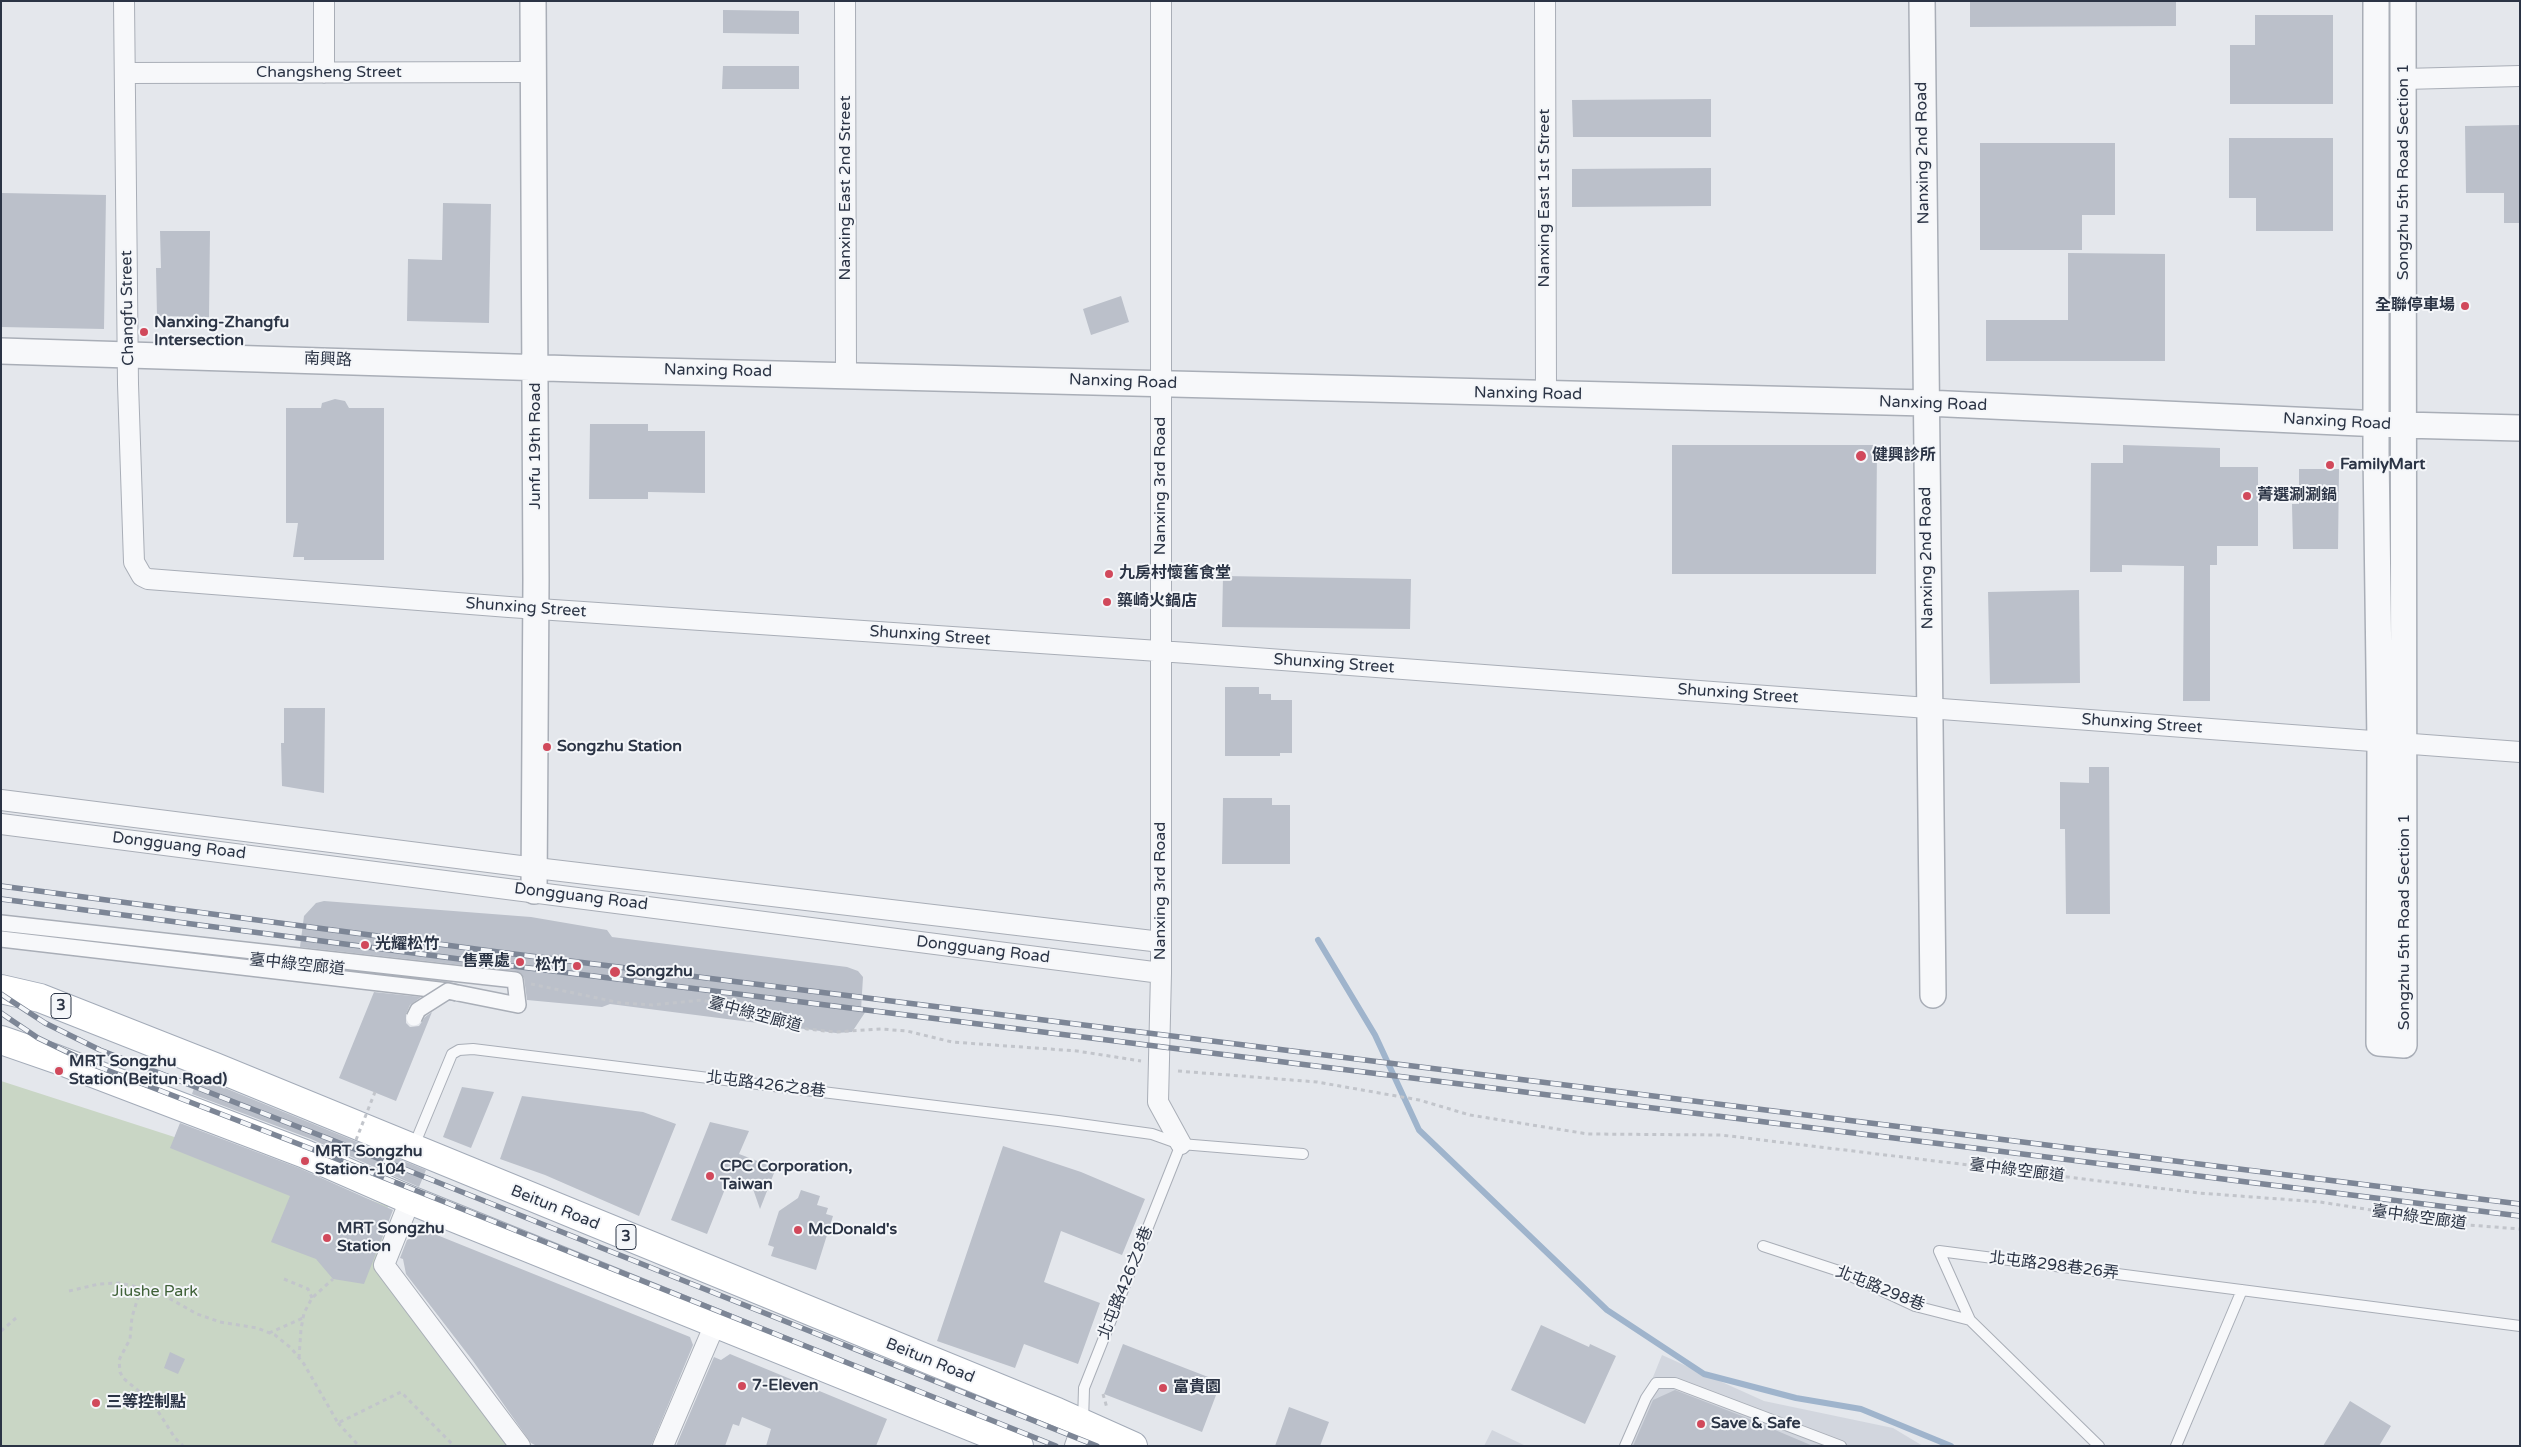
<!DOCTYPE html>
<meta charset="utf-8">
<style>
body{margin:0}
#map{position:relative;width:2521px;height:1447px;overflow:hidden;background:#e4e7ec;font-family:"Varela Round",sans-serif}
canvas{display:block}
.frame{position:absolute;inset:0;border:2px solid #2b3445;pointer-events:none}
</style>
<div id="map">
<canvas width="2521" height="1447"></canvas>
<div class="frame"></div>
</div>
<script>
const ctx = document.querySelector('canvas').getContext('2d');
ctx.lineJoin = 'round';
function fillPath(path, color) { ctx.fillStyle = color; ctx.fill(path, 'evenodd'); }
const toPath = rows => new Path2D(rows.map(r => 'M' + r).join(''));
function stroke(path, color, width, dash) { ctx.strokeStyle = color; ctx.lineWidth = width; ctx.lineCap = dash ? 'butt' : 'round'; ctx.setLineDash(dash || []); ctx.stroke(path); }
function write(font, color, halo, rows, align = 'center') {
  ctx.font = font + ' "Varela Round","Noto Sans TC",sans-serif'; ctx.lineWidth = 4; ctx.setLineDash([]); ctx.textBaseline = 'middle'; ctx.strokeStyle = halo; ctx.fillStyle = color; for (const [text, x, y, turn = 0] of rows) {
    ctx.save(); ctx.translate(x, y); ctx.rotate((+turn || 0) * Math.PI / 180); ctx.textAlign = isNaN(turn) ? turn : align; if (halo) ctx.strokeText(text, 0, 0); ctx.fillText(text, 0, 0); ctx.restore();
  }
}
fillPath(toPath([
 [1662,1355,1764,1401,1893,1428,1923,1446,1625,1446],
 [1492,1430,1526,1446,1484,1446]
]), '#d2d6de');
fillPath(toPath([
 [1,1081,388,1206,379,1257,518,1446,1,1446]
]), '#c9d6c5');
stroke(toPath([
 [1318,940,1375,1035,1419,1130,1607,1310,1704,1374,1796,1398,1861,1409,1951,1446]
]), '#9fb4cc', 6);
fillPath(toPath([
 [1970,1,2176,1,2176,26,1970,27],
 [723,10,799,11,799,34,723,33],
 [2255,15,2333,15,2333,104,2230,104,2230,45,2255,45],
 [723,66,799,66,799,89,722,89],
 [1711,99,1711,137,1573,137,1572,100],
 [2520,125,2520,223,2504,223,2504,193,2466,193,2465,126],
 [2229,138,2333,138,2333,231,2256,231,2256,198,2229,198],
 [1980,143,2115,143,2115,215,2082,215,2082,250,1980,250],
 [1711,168,1711,206,1572,207,1572,169],
 [2,193,106,195,104,329,1,327],
 [443,203,491,204,489,323,407,321,408,259,442,260],
 [160,231,210,231,209,317,157,316,156,268,161,268],
 [2068,253,2165,254,2165,361,1986,361,1986,320,2068,320],
 [1121,296,1129,322,1091,335,1083,309],
 [335,399,345,401,349,408,384,408,384,560,304,560,304,557,293,557,298,523,286,523,286,408,321,408,322,403],
 [590,424,648,424,648,431,705,431,705,493,648,492,648,499,589,499],
 [1672,445,1877,445,1876,574,1672,574],
 [2123,445,2220,448,2220,467,2258,467,2258,546,2217,546,2217,565,2210,565,2210,701,2183,701,2184,566,2122,565,2122,572,2090,572,2091,463,2123,463],
 [2299,469,2339,469,2338,549,2293,549,2292,504,2299,504],
 [1223,576,1411,579,1410,629,1222,627],
 [2079,590,2080,683,1990,684,1988,592],
 [1225,687,1259,687,1259,694,1271,694,1271,700,1292,700,1292,753,1280,753,1280,756,1225,756],
 [284,708,325,708,324,793,282,786,281,743,284,743],
 [2089,767,2109,767,2110,914,2066,914,2065,829,2060,829,2060,782,2089,783],
 [1223,798,1272,798,1272,805,1290,805,1290,864,1222,864],
 [324,901,531,917,607,930,612,937,847,967,858,971,863,977,861,1010,866,1011,852,1032,836,1033,610,1004,602,1007,527,1000,524,978,516,971,300,947,304,916,316,903],
 [374,992,421,997,410,1005,406,1014,406,1023,410,1027,419,1026,425,1017,432,1012,396,1101,339,1078],
 [198,1077,426,1170,419,1187,311,1139,192,1094],
 [462,1087,494,1092,471,1148,443,1137],
 [522,1096,643,1112,676,1124,639,1216,545,1175,500,1159],
 [710,1122,749,1131,739,1154,776,1168,760,1209,753,1189,729,1179,707,1234,671,1220],
 [180,1123,299,1168,393,1210,364,1284,333,1279,316,1259,271,1242,290,1196,170,1148],
 [1003,1146,1081,1172,1145,1199,1122,1255,1061,1231,1044,1282,1100,1303,1078,1364,1024,1344,1015,1368,937,1341],
 [801,1190,820,1196,817,1205,828,1208,826,1214,833,1216,816,1270,771,1256,774,1247,768,1245,779,1211,798,1198],
 [427,1231,690,1337,693,1345,651,1446,537,1446,531,1443,473,1361,406,1274,403,1259,400,1258,407,1240],
 [1541,1325,1589,1347,1590,1344,1616,1356,1585,1424,1511,1390],
 [1123,1344,1221,1382,1202,1432,1104,1394],
 [170,1352,185,1359,178,1374,164,1368],
 [730,1354,887,1419,876,1446,766,1446,771,1429,742,1417,739,1426,733,1424,725,1446,676,1446,714,1357,721,1360],
 [1675,1390,1742,1416,1813,1446,1633,1446,1653,1400],
 [2350,1401,2391,1426,2379,1446,2323,1446],
 [1289,1407,1329,1422,1320,1446,1275,1446]
]), '#bbc0ca');
const service = toPath([
 [413,1148,452,1054,459,1050,473,1049,1058,1121,1152,1134,1180,1144],
 [1763,1246,1842,1272,1915,1306,1970,1320,2099,1446],
 [1970,1320,1939,1251,2520,1326],
 [1083,1423,1084,1388,1181,1144,1303,1154],
 [1625,1446,1646,1398,1656,1383,1675,1383,1841,1446],
 [2176,1446,2242,1290]
]);
const pedestrian = toPath([
 [1,923,515,980,518,1005,448,991,1,939]
]);
const minor = toPath([
 [124,1,128,384,134,562,142,576,148,579,509,607,1188,653,2520,752],
 [324,1,324,73],
 [845,1,846,375],
 [1161,1,1161,973,1158,1102,1181,1144],
 [1545,1,1546,394],
 [125,73,533,72],
 [2404,79,2520,76],
 [1,800,536,868,1161,942],
 [1,824,1161,973],
 [410,1200,384,1265,520,1446],
 [663,1446,715,1324],
 [1075,1446,1083,1424]
]);
const tertiary = toPath([
 [533,1,536,580,534,891],
 [1922,1,1933,995],
 [2376,1,2376,452,2380,743,2379,1043,2404,1045,2403,1],
 [1,351,578,369,1926,403,2403,425,2520,428]
]);
const primary = toPath([
 [1,989,40,998,215,1067,1057,1412,1133,1446],
 [1,1040,56,1059,305,1154,410,1200,1019,1446]
]);
stroke(service, '#a9aeb7', 12);
stroke(pedestrian, '#a9aeb7', 18);
stroke(minor, '#a9aeb7', 22);
stroke(tertiary, '#a9aeb7', 28);
stroke(primary, '#a3abb8', 30);
stroke(toPath([
 [531,984,621,1003,652,1005,702,1000,807,1029,835,1032,881,1029,907,1031,952,1042,1077,1051,1141,1061],
 [1178,1071,1317,1082,1419,1100,1470,1115,1588,1134,1721,1135,2199,1193,2320,1202,2469,1225,2520,1229],
 [284,1279,308,1289,312,1298],
 [141,1288,132,1317,130,1339,119,1360,120,1372,123,1378,152,1402,175,1438,183,1446],
 [69,1291,99,1284,120,1283,141,1288,160,1293,197,1314,220,1322,257,1328,275,1335,291,1348,304,1364,338,1423,401,1392,454,1446],
 [1,1331,16,1318],
 [269,1333,303,1318],
 [299,1358,301,1329,304,1313,312,1298,333,1279],
 [1103,1394,1107,1408],
 [338,1423,359,1446]
]), '#c2c5cb', 3, [4, 4]);
stroke(service, '#f7f8fa', 10);
stroke(pedestrian, '#f7f8fa', 15);
stroke(minor, '#f7f8fa', 20);
stroke(tertiary, '#f7f8fa', 25);
stroke(primary, '#fff', 28);
const rail = toPath([
 [1,886,506,953,2520,1204],
 [1,899,505,965,2520,1216],
 [1,994,45,1023,100,1050,332,1140,1097,1446],
 [1,1013,38,1038,94,1065,327,1155,1056,1446]
]);
stroke(rail, '#7d8696', 5.5);
stroke(rail, '#f4f6f9', 4, [11]);
const pedestrianBridge = toPath([
 [414,1018,418,1010,448,991,457,993]
]);
stroke(pedestrianBridge, '#a9aeb7', 18, []);
stroke(toPath([
 [356,1140,375,1092]
]), '#c2c5cb', 3, [4, 4]);
stroke(pedestrianBridge, '#f7f8fa', 15);
for (const [x, y, r, color] of [
 [2465,306,5,"#d1495b"],
 [144,332,5,"#d1495b"],
 [1861,456,6,"#d1495b"],
 [2330,465,5,"#d1495b"],
 [2247,496,5,"#d1495b"],
 [1109,574,5,"#d1495b"],
 [1107,602,5,"#d1495b"],
 [547,747,5,"#d1495b"],
 [365,945,5,"#d1495b"],
 [520,962,5,"#d1495b"],
 [577,966,5,"#d1495b"],
 [615,972,6,"#d1495b"],
 [59,1071,5,"#d1495b"],
 [305,1161,5,"#d1495b"],
 [710,1176,5,"#d1495b"],
 [798,1230,5,"#d1495b"],
 [327,1238,5,"#d1495b"],
 [742,1386,5,"#d1495b"],
 [1163,1388,5,"#d1495b"],
 [96,1403,5,"#d1495b"],
 [1701,1424,5,"#d1495b"]
]) { const dot = new Path2D(); dot.arc(x, y, r, 0, 2 * Math.PI); ctx.fillStyle = color; ctx.fill(dot); stroke(dot, '#f4f6f9', 2); }
for (const [x, y, w] of [
 [61,1006,20],
 [626,1237,20]
]) { const box = new Path2D(); box.roundRect(x - w / 2, y - 12.5, w, 25, 4); ctx.fillStyle = '#f4f6f9'; ctx.fill(box); stroke(box, '#2b3445', 1); }
write('bold 15px', '#2b3445', null, [
 ["3",61,1006],
 ["3",626,1237]
]);
write('16px', '#2b3445', '#f4f6f9', [
 ["Changsheng Street",329,73],
 ["Nanxing 2nd Road",1923,153,-91],
 ["Songzhu 5th Road Section 1",2404,172,-90],
 ["Nanxing East 2nd Street",846,188,-90],
 ["Nanxing East 1st Street",1545,198,-90],
 ["Changfu Street",128,308,-91],
 ["南興路",328,360,2],
 ["Nanxing Road",718,371,1],
 ["Nanxing Road",1123,382,2],
 ["Nanxing Road",1528,394,1],
 ["Nanxing Road",1933,404,2],
 ["Nanxing Road",2337,422,3],
 ["Junfu 19th Road",536,446,-90],
 ["Nanxing 3rd Road",1161,486,-90],
 ["Nanxing 2nd Road",1927,558,-91],
 ["Shunxing Street",526,608,4],
 ["Shunxing Street",930,636,4],
 ["Shunxing Street",1334,664,4],
 ["Shunxing Street",1738,694,4],
 ["Shunxing Street",2142,724,4],
 ["Dongguang Road",179,846,7],
 ["Nanxing 3rd Road",1161,891,-90],
 ["Dongguang Road",581,897,7],
 ["Songzhu 5th Road Section 1",2405,922,-90],
 ["Dongguang Road",983,950,7],
 ["臺中綠空廊道",297,965,6],
 ["臺中綠空廊道",755,1015,15],
 ["北屯路426之8巷",766,1085,7],
 ["臺中綠空廊道",2017,1171,7],
 ["Beitun Road",555,1208,22],
 ["臺中綠空廊道",2419,1218,8],
 ["北屯路298巷26弄",2054,1266,7],
 ["北屯路426之8巷",1126,1283,-68],
 ["北屯路298巷",1880,1289,22],
 ["Beitun Road",930,1361,22]
]);
write('bold 16px', '#2b3445', '#f4f6f9', [
 ["全聯停車場",2455,306,"right"],
 ["Nanxing-Zhangfu",154,323],
 ["Intersection",154,341],
 ["健興診所",1872,456],
 ["FamilyMart",2340,465],
 ["菁選涮涮鍋",2257,496],
 ["九房村懷舊食堂",1119,574],
 ["築崎火鍋店",1117,602],
 ["Songzhu Station",557,747],
 ["光耀松竹",375,945],
 ["售票處",510,962,"right"],
 ["松竹",567,966,"right"],
 ["Songzhu",626,972],
 ["MRT Songzhu",69,1062],
 ["Station(Beitun Road)",69,1080],
 ["MRT Songzhu",315,1152],
 ["Station-104",315,1170],
 ["CPC Corporation,",720,1167],
 ["Taiwan",720,1185],
 ["MRT Songzhu",337,1229],
 ["Station",337,1247],
 ["McDonald's",808,1230],
 ["7-Eleven",752,1386],
 ["富貴園",1173,1388],
 ["三等控制點",106,1403],
 ["Save & Safe",1711,1424]
], 'left');
write('16px', '#3f6138', '#f4f6f9', [
 ["Jiushe Park",155,1292]
]);
</script>
